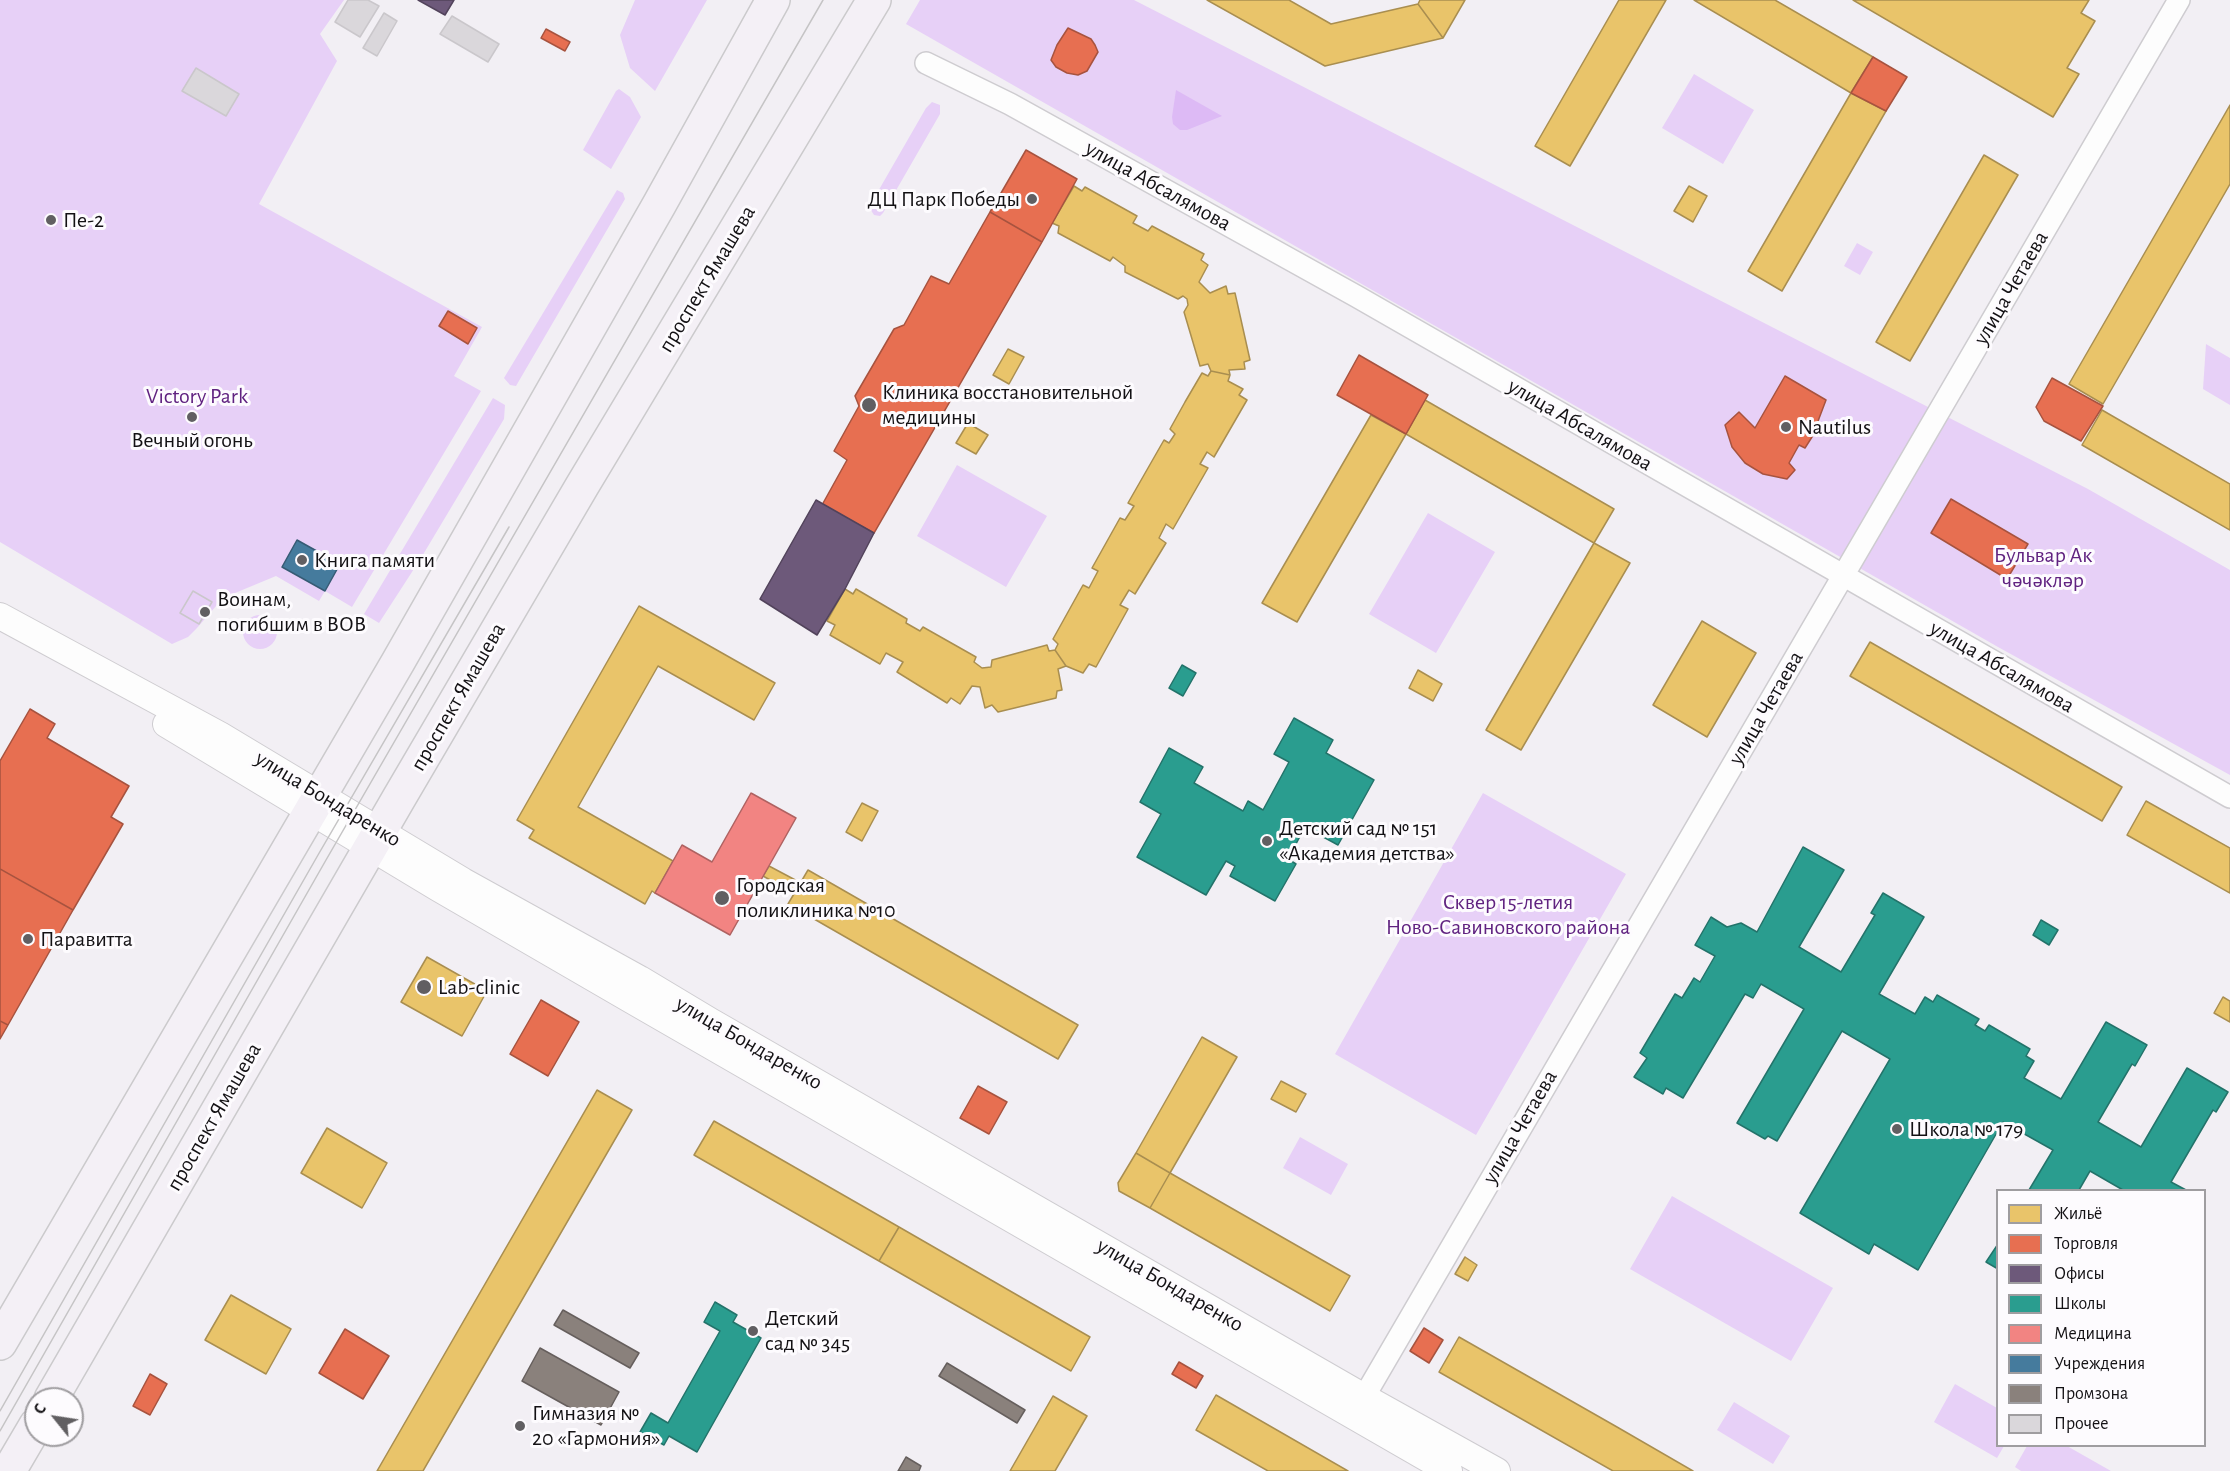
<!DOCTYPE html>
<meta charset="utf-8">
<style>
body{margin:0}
#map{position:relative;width:2230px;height:1471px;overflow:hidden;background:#f2eff4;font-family:"Alegreya Sans",sans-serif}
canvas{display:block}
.legend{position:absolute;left:1996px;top:1189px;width:210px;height:258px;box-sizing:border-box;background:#fdfbfe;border:2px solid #9f9da0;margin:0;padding:8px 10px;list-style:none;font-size:18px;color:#131114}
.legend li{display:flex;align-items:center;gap:12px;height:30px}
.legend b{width:30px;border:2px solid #9f9da0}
.north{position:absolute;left:24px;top:1387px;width:60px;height:60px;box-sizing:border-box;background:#fdfbfe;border:2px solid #9f9da0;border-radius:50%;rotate:300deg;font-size:16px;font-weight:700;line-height:24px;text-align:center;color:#131114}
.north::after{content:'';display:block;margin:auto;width:21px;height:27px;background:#615f62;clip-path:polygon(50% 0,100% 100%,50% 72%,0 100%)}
</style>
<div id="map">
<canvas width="2230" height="1471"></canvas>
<ul class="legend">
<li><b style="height:16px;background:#e9c46a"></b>Жильё</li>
<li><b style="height:16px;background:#e76f51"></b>Торговля</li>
<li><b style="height:16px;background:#6d597a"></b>Офисы</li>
<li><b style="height:16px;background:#2a9d8f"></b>Школы</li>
<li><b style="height:16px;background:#f28482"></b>Медицина</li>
<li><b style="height:16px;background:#457b9d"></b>Учреждения</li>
<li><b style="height:16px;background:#8a817c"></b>Промзона</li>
<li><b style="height:16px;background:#dad7db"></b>Прочее</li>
</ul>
<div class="north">С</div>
</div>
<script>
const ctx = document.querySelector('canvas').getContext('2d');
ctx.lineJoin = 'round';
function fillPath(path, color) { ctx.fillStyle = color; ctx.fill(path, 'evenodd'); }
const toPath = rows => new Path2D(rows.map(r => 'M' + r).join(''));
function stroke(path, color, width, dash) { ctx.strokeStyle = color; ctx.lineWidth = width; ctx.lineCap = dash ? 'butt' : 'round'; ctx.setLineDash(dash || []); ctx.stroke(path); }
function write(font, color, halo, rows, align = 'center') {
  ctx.font = font + ' "Alegreya Sans",sans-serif'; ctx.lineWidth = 6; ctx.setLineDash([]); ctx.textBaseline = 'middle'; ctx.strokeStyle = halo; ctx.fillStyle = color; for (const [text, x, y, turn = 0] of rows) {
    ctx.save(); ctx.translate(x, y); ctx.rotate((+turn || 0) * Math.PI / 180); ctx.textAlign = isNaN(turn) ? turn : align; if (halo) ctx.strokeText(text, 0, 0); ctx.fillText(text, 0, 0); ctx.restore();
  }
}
fillPath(toPath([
 [0,0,344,0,320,34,337,61,259,204,482,327,454,376,481,391,352,607,325,591,319,601,276,576,223,598,197,628,188,637,172,644,0,542],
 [635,0,707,0,655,91,630,68,620,35],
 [920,0,1134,0,2088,489,2230,570,2230,775,1998,647,906,24],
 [1694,74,1754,110,1723,164,1662,128],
 [619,89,630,97,641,117,611,169,583,150,616,91],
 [932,102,940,105,940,114,883,213,880,216,874,215,869,207,926,108],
 [617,190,623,193,625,199,516,386,510,385,504,378],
 [1857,243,1873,252,1860,275,1844,266],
 [2206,344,2230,358,2230,405,2203,389],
 [493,398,505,405,504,419,421,558,379,623,364,614],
 [957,465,1047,516,1006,587,917,536],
 [1428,513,1495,552,1436,653,1369,614],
 '243 632a17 17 0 1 1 34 0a17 17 0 1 1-34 0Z',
 [1483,793,1626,874,1476,1135,1335,1054],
 [1300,1137,1348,1164,1331,1195,1283,1168],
 [1672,1196,1833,1288,1791,1361,1630,1269],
 [1955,1384,1997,1408,1998,1446,2004,1446,1997,1458,1934,1422],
 [1734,1402,1790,1436,1773,1464,1717,1430],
 [2027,1446,2067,1446,2111,1471,2021,1471,2015,1467]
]), '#e7d0f7');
fillPath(toPath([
 [1176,90,1222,116,1187,130,1180,130,1173,124,1172,117]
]), '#ddbaf5');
const homes = toPath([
 [1207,0,1289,0,1331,24,1418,4,1443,38,1325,66,1207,0],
 [1420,0,1465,0,1443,38,1418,4,1420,0],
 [1619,0,1666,0,1570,166,1535,146,1619,0],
 [1694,0,1775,0,1873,57,1851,93,1694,0],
 [1853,0,2089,0,2081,13,2095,21,2067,68,2079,74,2053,117,1853,0],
 [1851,93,1886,111,1782,291,1748,271,1851,93],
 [2230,105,2230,184,2103,404,2069,384,2230,105],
 [1984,155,2018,175,1910,361,1876,342,1984,155],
 [1074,186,1082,191,1085,187,1137,216,1133,223,1148,231,1152,226,1204,254,1201,260,1208,265,1199,282,1210,293,1226,286,1228,294,1235,293,1250,360,1244,362,1245,369,1229,370,1230,375,1211,371,1208,364,1200,366,1184,312,1188,305,1187,299,1183,296,1178,299,1125,272,1125,266,1113,257,1110,261,1058,233,1059,226,1052,223,1074,186],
 [1689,186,1707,196,1693,222,1674,211,1689,186],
 [1008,349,1024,357,1009,384,993,375,1008,349],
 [1211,371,1230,375,1228,381,1243,389,1239,395,1247,400,1214,457,1207,452,1200,464,1208,468,1173,529,1166,524,1159,538,1166,543,1135,594,1129,590,1120,605,1128,609,1096,667,1089,664,1083,673,1066,666,1055,650,1058,644,1053,639,1083,585,1089,588,1098,571,1092,568,1120,518,1125,520,1134,506,1128,503,1164,440,1169,443,1175,434,1170,429,1185,402,1202,373,1208,376,1211,371],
 [1425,400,1614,509,1594,543,1406,434,1425,400],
 [2102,410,2230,484,2230,530,2082,445,2102,410],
 [1371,415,1406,434,1297,622,1262,603,1371,415],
 [968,423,988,435,976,454,956,443,968,423],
 [1594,543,1630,563,1521,750,1486,730,1594,543],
 [845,589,853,594,856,589,907,619,906,623,920,631,923,627,976,657,974,662,982,668,991,667,992,660,1047,645,1049,651,1055,650,1066,666,1058,669,1062,690,1057,691,1056,698,998,712,992,705,985,708,980,687,972,686,960,704,951,698,947,703,897,672,903,662,886,653,880,664,830,635,835,625,827,621,845,589],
 [639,606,775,683,754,720,658,666,578,807,673,861,655,893,652,891,645,904,529,838,534,830,517,820,639,606],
 [1702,621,1756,653,1707,737,1653,705,1702,621],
 [1870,642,2122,787,2102,821,1850,676,1870,642],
 [1418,670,1442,684,1433,701,1409,688,1418,670],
 [2146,801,2230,848,2230,893,2127,835,2146,801],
 [862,803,878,811,862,841,846,832,862,803],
 [769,866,801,883,795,894,763,876,769,866],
 [808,870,1078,1025,1058,1059,788,904,808,870],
 [427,957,487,991,462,1036,401,1002,427,957],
 [2223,997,2230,1001,2230,1022,2214,1013,2223,997],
 [1202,1037,1237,1057,1170,1173,1136,1153,1202,1037],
 [1281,1081,1306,1094,1296,1112,1271,1099,1281,1081],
 [597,1090,632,1110,423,1471,377,1471,597,1090],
 [714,1121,899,1227,879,1261,694,1155,714,1121],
 [327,1128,387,1163,362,1208,301,1173,327,1128],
 [1136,1153,1170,1173,1150,1208,1119,1191,1118,1183,1136,1153],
 [1170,1173,1350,1276,1330,1311,1150,1208,1170,1173],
 [899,1227,1090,1337,1071,1371,879,1261,899,1227],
 [1465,1257,1477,1265,1468,1281,1455,1274,1465,1257],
 [231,1295,291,1329,266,1374,205,1340,231,1295],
 [1459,1337,1617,1427,1693,1471,1613,1471,1439,1372,1459,1337],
 [1216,1395,1348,1471,1268,1471,1196,1430,1216,1395],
 [1053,1396,1087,1416,1055,1471,1010,1471,1053,1396]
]);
fillPath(homes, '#e9c46a');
stroke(homes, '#a98e50', 1.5);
const shops = toPath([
 [1068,28,1091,39,1095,45,1098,52,1087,71,1078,75,1067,73,1056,67,1051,60,1057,45,1068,28],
 [546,29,570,42,565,51,541,38,546,29],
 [1873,57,1907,77,1886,111,1851,93,1873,57],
 [1026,150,1077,179,1042,242,990,212,1026,150],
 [990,212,1042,242,874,533,822,505,847,460,834,451,859,406,855,396,894,329,904,325,931,276,949,284,990,212],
 [448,311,477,328,468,344,439,326,448,311],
 [1359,355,1428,395,1406,434,1337,395,1359,355],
 [1785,376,1826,400,1812,437,1805,448,1799,445,1789,463,1795,470,1787,479,1763,474,1745,463,1732,447,1725,425,1739,412,1755,428,1785,376],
 [2052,378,2103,406,2081,441,2044,421,2036,407,2052,378],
 [1951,499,2028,544,2007,579,1931,533,1951,499],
 [30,709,55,724,47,738,129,786,111,817,123,824,73,910,0,869,0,761,30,709],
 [0,869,73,910,8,1025,0,1021,0,869],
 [541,1000,579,1022,548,1076,510,1054,541,1000],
 [0,1021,8,1025,0,1039,0,1021],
 [978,1086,1007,1102,989,1134,960,1118,978,1086],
 [1424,1328,1443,1340,1429,1363,1410,1351,1424,1328],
 [345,1329,389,1356,363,1399,319,1373,345,1329],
 [1179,1362,1203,1376,1196,1388,1172,1374,1179,1362],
 [150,1374,167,1384,150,1415,133,1406,150,1374]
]);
fillPath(shops, '#e76f51');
stroke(shops, '#a7533f', 1.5);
const offices = toPath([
 [418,0,454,0,445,15,418,0],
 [816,500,874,533,845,589,817,635,760,599,816,500]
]);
fillPath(offices, '#6d597a');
stroke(offices, '#52435b', 1.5);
const schools = toPath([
 [1182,665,1196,673,1183,696,1169,688,1182,665],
 [1294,718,1333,740,1326,753,1374,780,1338,845,1305,827,1288,859,1296,864,1275,901,1230,876,1235,866,1226,861,1206,895,1137,857,1161,814,1140,802,1169,748,1203,767,1194,783,1243,811,1248,801,1263,810,1289,762,1274,754,1294,718],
 [1803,847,1844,870,1799,947,1841,972,1875,915,1871,913,1883,893,1924,917,1879,994,1915,1014,1925,997,1933,1002,1937,995,1979,1019,1975,1025,1985,1031,1989,1025,2030,1049,2026,1056,2034,1061,2024,1078,2061,1099,2106,1022,2147,1045,2135,1066,2132,1064,2098,1122,2141,1147,2187,1068,2228,1092,2216,1112,2213,1110,2171,1182,2186,1190,2123,1190,2090,1171,2079,1190,2029,1190,2053,1150,2003,1122,1918,1270,1874,1244,1869,1254,1800,1213,1890,1059,1842,1031,1777,1141,1768,1136,1765,1139,1737,1123,1804,1009,1761,984,1753,998,1745,994,1683,1098,1666,1088,1663,1094,1634,1077,1647,1058,1640,1053,1675,994,1682,998,1694,978,1700,982,1715,956,1695,945,1711,917,1727,927,1741,923,1757,932,1803,847],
 [2041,920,2058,930,2049,945,2033,935,2041,920],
 [1998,1244,1998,1269,1986,1262,1998,1244],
 [715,1302,737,1315,733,1322,761,1338,697,1452,669,1436,664,1445,640,1432,651,1413,668,1423,720,1331,704,1322,715,1302]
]);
fillPath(schools, '#2a9d8f');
stroke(schools, '#23736a', 1.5);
const health = toPath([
 [751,793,796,818,730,935,655,893,682,845,712,862,751,793]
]);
fillPath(health, '#f28482');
stroke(health, '#af6261', 1.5);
const public = toPath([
 [297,540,340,564,325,591,282,567,297,540]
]);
fillPath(public, '#457b9d');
stroke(public, '#365b74', 1.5);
const industry = toPath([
 [563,1310,639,1353,630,1368,554,1325,563,1310],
 [540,1348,619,1392,601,1425,522,1381,540,1348],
 [947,1363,1025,1410,1017,1423,939,1376,947,1363],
 [906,1457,921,1466,919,1471,898,1471,906,1457]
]);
fillPath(industry, '#8a817c');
stroke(industry, '#665f5d', 1.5);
const building = toPath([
 [348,0,368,0,379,6,360,37,335,22,348,0],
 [384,13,397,21,377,56,363,48,384,13],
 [452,16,499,44,488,62,440,34,452,16],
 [196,68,239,94,226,116,182,91,196,68],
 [193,591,212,602,199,624,180,613,193,591],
 [193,591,212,602,199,624,180,613,193,591]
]);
fillPath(building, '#dad7db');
stroke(building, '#cac7cb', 1.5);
const minor = toPath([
 [926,63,1010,104,1356,296,2230,797],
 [1357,1409,2179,0]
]);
const tertiary = toPath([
 [0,616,220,735,463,881,640,979,710,1021,1364,1397,1497,1471],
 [166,724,438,888,631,1000,1449,1471]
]);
const primary = toPath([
 [0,1343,398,662,659,205,773,0],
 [51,1399,399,798,582,486,874,0],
 [9,1471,36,1425]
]);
stroke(minor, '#ceccd0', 24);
stroke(tertiary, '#ceccd0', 28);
stroke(primary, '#cbcacc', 36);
stroke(minor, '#fdfdfd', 21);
stroke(tertiary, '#fdfdfd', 26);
stroke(primary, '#f4f0f6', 33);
stroke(toPath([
 [0,1411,318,855,509,527],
 [0,1431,326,860,823,0]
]), '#c5c4c5', 1.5);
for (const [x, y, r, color] of [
 [1032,199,6,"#615f62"],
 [51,220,6,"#615f62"],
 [869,405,8,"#615f62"],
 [192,417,6,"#615f62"],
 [1786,427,6,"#615f62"],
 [302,560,6,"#615f62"],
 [205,612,6,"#615f62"],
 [1267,841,6,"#615f62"],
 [722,898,8,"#615f62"],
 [28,939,6,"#615f62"],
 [424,987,8,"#615f62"],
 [1897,1129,6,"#615f62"],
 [753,1331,6,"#615f62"],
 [520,1426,6,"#615f62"]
]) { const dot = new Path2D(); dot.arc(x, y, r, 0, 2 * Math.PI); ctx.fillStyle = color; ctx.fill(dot); stroke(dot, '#fdfbfe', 2); }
write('22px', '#131114', '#fdfbfe', [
 ["улица Абсалямова",1158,186,29],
 ["проспект Ямашева",707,279,-59],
 ["улица Четаева",2011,288,-60],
 ["улица Абсалямова",1580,425,30],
 ["улица Абсалямова",2002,667,30],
 ["проспект Ямашева",458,697,-60],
 ["улица Четаева",1766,708,-60],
 ["улица Бондаренко",328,799,31],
 ["улица Бондаренко",749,1043,30],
 ["проспект Ямашева",214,1117,-60],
 ["улица Четаева",1520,1127,-60],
 ["улица Бондаренко",1170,1285,30]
]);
write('22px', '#131114', '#fdfbfe', [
 ["ДЦ Парк Победы",1020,199,"right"],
 ["Пе-2",63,220],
 ["Клиника восстановительной",882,392],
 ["медицины",882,417],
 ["Nautilus",1798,427],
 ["Вечный огонь",192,440,"center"],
 ["Книга памяти",314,560],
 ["Воинам,",217,599],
 ["погибшим в ВОВ",217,624],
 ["Детский сад № 151",1279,828],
 ["«Академия детства»",1279,853],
 ["Городская",736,885],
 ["поликлиника №10",736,910],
 ["Паравитта",40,939],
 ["Lab-clinic",438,987],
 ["Школа № 179",1909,1129],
 ["Детский",765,1318],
 ["сад № 345",765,1343],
 ["Гимназия №",532,1413],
 ["20 «Гармония»",532,1438]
], 'left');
write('22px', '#602280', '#fdfbfe', [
 ["Victory Park",197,396],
 ["Бульвар Ак",2043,555],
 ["чәчәкләр",2043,580],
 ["Сквер 15-летия",1508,902],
 ["Ново-Савиновского района",1508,927]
]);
</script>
